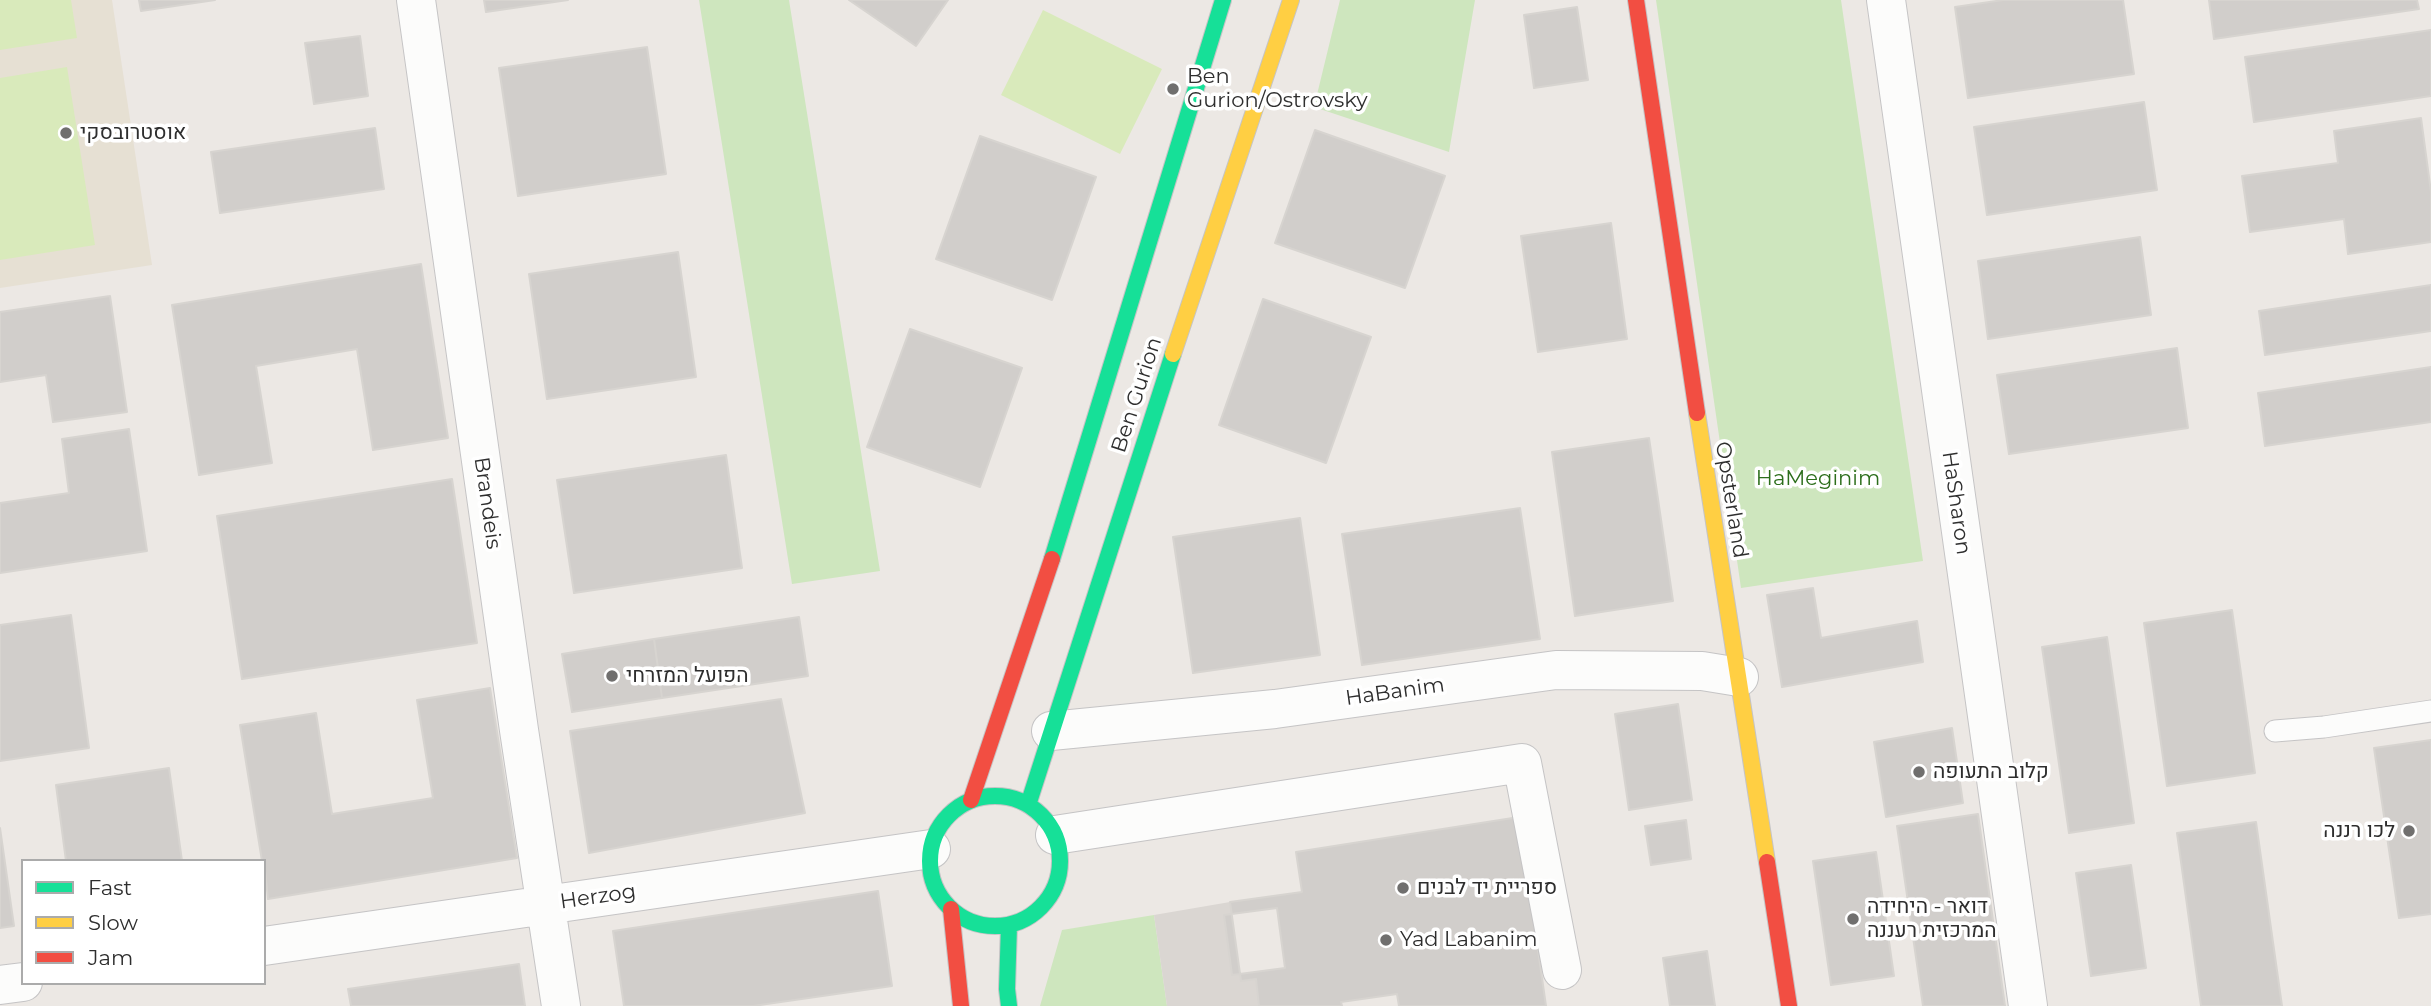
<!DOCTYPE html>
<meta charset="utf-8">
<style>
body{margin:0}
#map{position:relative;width:2431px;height:1006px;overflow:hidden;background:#ece8e4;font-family:Montserrat,sans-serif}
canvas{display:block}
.legend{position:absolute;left:21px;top:859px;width:245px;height:126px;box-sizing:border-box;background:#fff;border:2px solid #ababab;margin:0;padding:9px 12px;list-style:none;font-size:21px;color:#2e2e2e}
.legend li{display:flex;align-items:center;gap:14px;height:35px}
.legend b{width:35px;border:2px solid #ababab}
</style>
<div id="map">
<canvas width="2431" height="1006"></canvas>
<ul class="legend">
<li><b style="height:9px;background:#16e098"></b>Fast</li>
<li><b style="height:9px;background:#ffcf43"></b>Slow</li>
<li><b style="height:9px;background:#f24e42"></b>Jam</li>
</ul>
</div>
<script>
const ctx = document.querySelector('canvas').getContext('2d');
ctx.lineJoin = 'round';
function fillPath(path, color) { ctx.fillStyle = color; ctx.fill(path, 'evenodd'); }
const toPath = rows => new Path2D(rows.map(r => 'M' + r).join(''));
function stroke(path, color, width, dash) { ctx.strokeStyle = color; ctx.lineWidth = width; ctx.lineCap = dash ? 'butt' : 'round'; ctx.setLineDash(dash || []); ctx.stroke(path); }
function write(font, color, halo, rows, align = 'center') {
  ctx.font = font + ' Montserrat,Heebo,sans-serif'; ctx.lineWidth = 7; ctx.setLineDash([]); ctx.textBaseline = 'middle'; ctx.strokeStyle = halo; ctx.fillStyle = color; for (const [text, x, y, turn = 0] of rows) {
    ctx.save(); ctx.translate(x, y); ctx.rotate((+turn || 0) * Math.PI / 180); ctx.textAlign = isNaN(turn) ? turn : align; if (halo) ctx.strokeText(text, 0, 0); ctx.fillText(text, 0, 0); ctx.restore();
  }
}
fillPath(toPath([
 [0,0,112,0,152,265,0,288]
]), '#e6e0d3');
fillPath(toPath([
 [699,0,789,0,880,571,792,584],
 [1340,0,1475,0,1449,152,1314,107],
 [1656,0,1841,0,1923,561,1741,588],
 [1154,915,1167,1006,1040,1006,1062,930]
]), '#cee6be');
fillPath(toPath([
 [0,0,71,0,77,38,0,50],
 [1043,10,1162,69,1120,154,1001,95],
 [67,67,95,245,0,260,0,78]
]), '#d9eabb');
fillPath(toPath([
 [1230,902,1241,981,1256,979,1259,1006,1167,1006,1154,915]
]), '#dad6d2');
const building = toPath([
 [139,0,215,0,141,11,139,0],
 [484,0,568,0,486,12,484,0],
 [849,0,948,0,916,46,849,0],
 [2003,0,2123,0,2134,74,1968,98,1955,7,2003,0],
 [2209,0,2417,0,2419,9,2214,39,2209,0],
 [1577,7,1588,80,1534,88,1524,15,1577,7],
 [2431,30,2431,96,2254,122,2245,57,2431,30],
 [360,36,368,96,314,104,305,43,360,36],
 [647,47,666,174,518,196,499,68,647,47],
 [2144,102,2157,190,1987,215,1974,127,2144,102],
 [2421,118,2431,192,2431,242,2348,254,2344,219,2250,232,2242,176,2338,163,2334,131,2421,118],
 [375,128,384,189,220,213,211,152,375,128],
 [1315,130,1445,176,1405,288,1275,243,1315,130],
 [980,136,1096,177,1052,300,936,259,980,136],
 [1611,223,1627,339,1538,352,1521,236,1611,223],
 [2140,237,2151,315,1988,339,1978,261,2140,237],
 [678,252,696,377,547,399,529,274,678,252],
 [421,264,448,438,373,450,357,349,256,366,272,463,199,475,172,305,421,264],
 [2431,285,2431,331,2265,355,2259,311,2431,285],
 [110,296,127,412,53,422,46,375,0,382,0,312,110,296],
 [1263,299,1371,337,1326,463,1219,425,1263,299],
 [910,329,1022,368,980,487,867,447,910,329],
 [2177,348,2188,428,2009,454,1997,375,2177,348],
 [2431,367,2431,422,2265,446,2258,393,2431,367],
 [129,429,147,551,0,573,0,503,69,493,62,439,129,429],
 [1649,438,1673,601,1575,616,1552,452,1649,438],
 [726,455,742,568,574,593,557,480,726,455],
 [452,479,477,643,242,679,217,516,452,479],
 [1520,508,1540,639,1362,665,1342,534,1520,508],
 [1300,518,1320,655,1193,673,1173,537,1300,518],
 [1813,588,1821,638,1917,621,1923,662,1782,687,1767,595,1813,588],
 [2232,610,2255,773,2167,786,2144,623,2232,610],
 [71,615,89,748,0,761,0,625,71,615],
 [799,617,808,676,662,698,654,639,799,617],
 [2107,637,2134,823,2069,833,2042,647,2107,637],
 [654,639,662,698,572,712,562,654,654,639],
 [490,688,517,858,268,899,264,861,262,861,240,725,316,713,332,814,433,798,417,700,490,688],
 [781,699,805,813,589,853,570,731,781,699],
 [1678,704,1692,800,1629,810,1615,714,1678,704],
 [1952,728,1963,803,1886,817,1874,742,1952,728],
 [2431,740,2431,914,2399,918,2374,748,2431,740],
 [169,768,182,861,66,861,56,785,169,768],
 [1978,814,2005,1006,1923,1006,1897,826,1978,814],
 [1519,817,1546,1006,1399,1006,1397,994,1341,1002,1342,1006,1259,1006,1256,979,1241,981,1230,902,1302,892,1296,852,1519,817],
 [1686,820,1691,859,1651,865,1645,826,1686,820],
 [2256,822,2282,1006,2201,1006,2177,833,2256,822],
 [0,828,14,926,0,928,0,828],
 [1876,852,1894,976,1831,985,1813,861,1876,852],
 [2131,865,2146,968,2091,976,2076,873,2131,865],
 [878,891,892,986,753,1006,624,1006,613,931,878,891],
 [1277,908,1285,968,1232,975,1224,915,1277,908],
 [1707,951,1715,1006,1670,1006,1663,958,1707,951],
 [519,964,525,1006,351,1006,348,989,519,964]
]);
fillPath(building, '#d1cecb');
stroke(building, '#d7d4d0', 2);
const lane = toPath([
 [2275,731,2324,727,2431,711]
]);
const street = toPath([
 [416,0,519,730,561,1006],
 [1886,0,2028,1006],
 [1051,731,1275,709,1556,670,1702,671,1739,677],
 [1055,835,1522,763,1562,970],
 [264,946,931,849],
 [0,985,23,982]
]);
const fast = toPath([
 [1052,559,1223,0],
 '930 861a65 65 0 1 1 130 0a65 65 0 1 1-130 0Z',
 [1028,805,1173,354],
 [1009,925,1007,989,1009,1006]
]);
const slow = toPath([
 [1173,354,1291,0],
 [1697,413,1767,862]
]);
const jam = toPath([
 [1636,0,1697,413],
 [971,800,1052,559],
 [1767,862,1789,1006],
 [951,909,961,1006]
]);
stroke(lane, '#c5c4c5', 23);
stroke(street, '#c5c4c5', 40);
stroke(fast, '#c5c4c5', 18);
stroke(slow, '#c5c4c5', 18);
stroke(jam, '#c5c4c5', 18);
stroke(lane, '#fcfcfb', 21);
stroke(street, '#fcfcfb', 38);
stroke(fast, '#16e098', 16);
stroke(slow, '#ffcf43', 16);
stroke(jam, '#f24e42', 16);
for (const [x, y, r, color] of [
 [1173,89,7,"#706f6e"],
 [66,133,7,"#706f6e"],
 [612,676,7,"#706f6e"],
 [1919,772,7,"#706f6e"],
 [2409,831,7,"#706f6e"],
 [1403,888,7,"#706f6e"],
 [1853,919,7,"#706f6e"],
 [1386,940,7,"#706f6e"]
]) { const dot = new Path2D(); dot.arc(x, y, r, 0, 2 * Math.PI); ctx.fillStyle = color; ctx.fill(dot); stroke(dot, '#fff', 2.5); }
write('21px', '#2e2e2e', '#fff', [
 ["Ben",1187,77],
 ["Gurion/Ostrovsky",1187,101],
 ["אוסטרובסקי",80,133],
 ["הפועל המזרחי",626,676],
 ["קלוב התעופה",1933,772],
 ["לכו רננה",2395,831,"right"],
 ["ספריית יד לבנים",1417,888],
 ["דואר - היחידה",1867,907],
 ["המרכזית רעננה",1867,931],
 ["Yad Labanim",1400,940]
], 'left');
write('21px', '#2e2e2e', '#fff', [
 ["Ben Gurion",1137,395,-72],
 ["Opsterland",1731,500,81],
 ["Brandeis",487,503,82],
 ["HaSharon",1956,503,82],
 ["HaBanim",1395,692,-8],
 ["Herzog",598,897,-8]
]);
write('21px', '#2c6e1b', '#fff', [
 ["HaMeginim",1818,479]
]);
</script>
